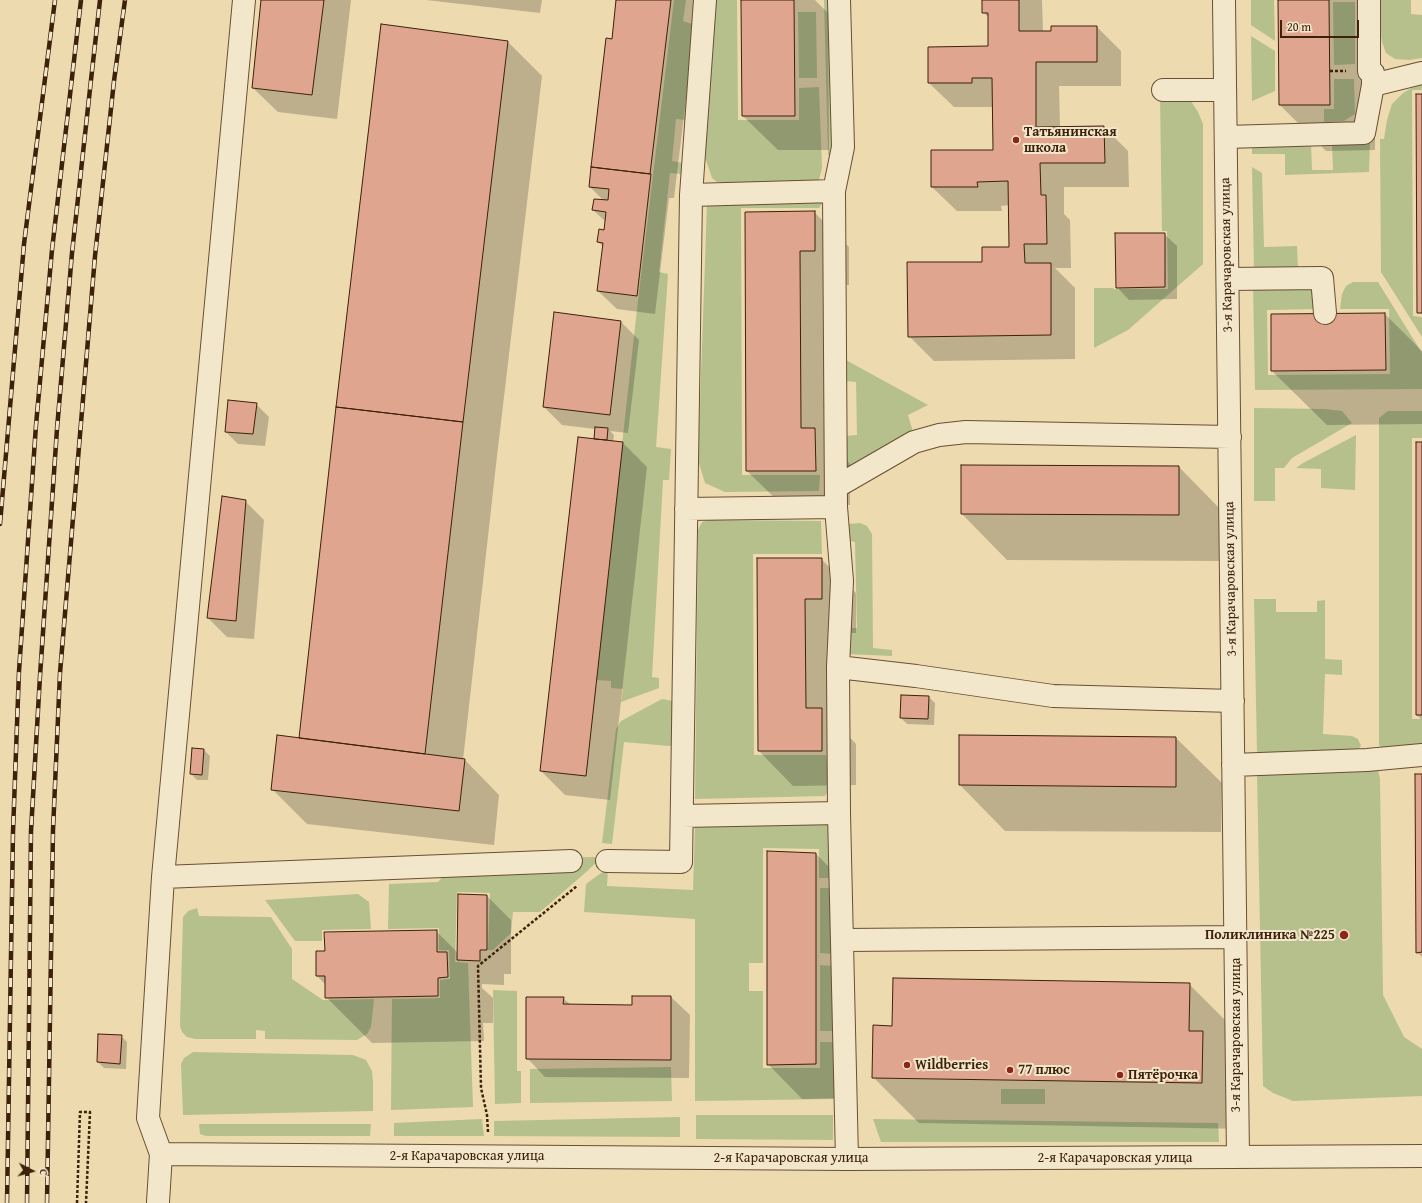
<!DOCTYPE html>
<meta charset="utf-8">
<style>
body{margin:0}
#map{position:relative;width:1422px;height:1203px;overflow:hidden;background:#eddaaf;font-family:"Gentium Book Plus",serif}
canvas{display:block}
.north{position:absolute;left:12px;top:1151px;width:40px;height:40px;-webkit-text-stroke:3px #f3e7cb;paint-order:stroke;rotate:96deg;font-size:11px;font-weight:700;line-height:16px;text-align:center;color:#3d210a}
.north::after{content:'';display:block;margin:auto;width:14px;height:18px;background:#3d210a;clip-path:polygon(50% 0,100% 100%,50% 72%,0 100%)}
.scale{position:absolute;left:1280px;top:20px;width:79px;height:18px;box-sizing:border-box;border:2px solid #3d210a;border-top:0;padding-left:5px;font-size:12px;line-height:14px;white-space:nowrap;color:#3d210a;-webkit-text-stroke:3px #f3e7cb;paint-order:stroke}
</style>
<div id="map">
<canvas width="1422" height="1203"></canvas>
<div class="north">С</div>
<div class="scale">20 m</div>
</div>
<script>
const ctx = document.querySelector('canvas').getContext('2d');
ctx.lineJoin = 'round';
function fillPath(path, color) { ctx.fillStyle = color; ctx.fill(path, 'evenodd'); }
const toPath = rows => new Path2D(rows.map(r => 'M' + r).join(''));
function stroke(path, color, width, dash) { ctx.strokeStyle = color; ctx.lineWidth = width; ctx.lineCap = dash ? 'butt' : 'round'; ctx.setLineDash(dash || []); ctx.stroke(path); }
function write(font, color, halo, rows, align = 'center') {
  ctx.font = font + ' "Gentium Book Plus",serif'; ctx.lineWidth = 4; ctx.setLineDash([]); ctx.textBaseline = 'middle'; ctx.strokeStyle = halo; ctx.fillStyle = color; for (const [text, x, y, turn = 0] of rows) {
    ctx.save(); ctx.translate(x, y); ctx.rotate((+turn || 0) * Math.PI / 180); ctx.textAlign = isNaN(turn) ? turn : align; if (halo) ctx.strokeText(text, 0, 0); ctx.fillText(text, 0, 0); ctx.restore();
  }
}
fillPath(toPath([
 [674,0,686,0,683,21,692,24,685,120,676,119,672,161,682,163,681,174,670,173,659,272,668,274,656,447,671,449,669,480,663,480,652,677,659,678,659,688,621,702,623,689,611,688,611,681,596,680,637,309],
 [711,0,737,0,738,120,799,120,799,88,819,87,822,168,819,180,814,186,717,182,712,178,705,157],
 [824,0,832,0,837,155,828,155],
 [1251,0,1274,0,1275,41,1251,25],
 [1380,0,1411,0,1411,14,1422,15,1422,58,1409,60,1395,59,1386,53,1382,42,1380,29],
 [1333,2,1355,2,1355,64,1334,65],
 [798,12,816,12,817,78,799,78],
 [1251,36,1275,51,1275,91,1252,101],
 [1334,79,1354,79,1355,114,1344,121,1324,122,1324,109,1334,109],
 [1422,82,1422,90,1412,90,1413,316,1422,317,1422,337,1381,272,1380,139,1384,139,1387,120,1392,104,1403,93],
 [1160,97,1189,98,1198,112,1203,124,1203,264,1128,330,1094,348,1094,288,1113,288,1114,289,1168,289,1167,231,1162,231],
 [1370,142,1369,172,1285,175,1285,154,1252,154,1252,145,1311,144,1312,170,1333,170,1332,143],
 [1252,167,1262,173,1264,247,1297,246,1298,268,1254,268],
 [715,202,823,202,819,208,741,208,742,475,820,475,819,491,725,492,705,483,698,460,707,204],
 [1353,282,1378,282,1422,353,1422,389,1255,390,1253,285,1307,286,1314,291,1318,309,1267,310,1268,375,1390,374,1389,309,1340,309,1342,294,1346,286],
 [844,359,928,405,908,415,914,435,846,472,845,436,857,435,856,382,845,381],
 [1254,408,1325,409,1342,411,1352,423,1292,458,1284,468,1275,468,1275,501,1254,501],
 [1388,411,1422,411,1422,438,1412,438,1412,719,1422,719,1422,746,1382,748,1379,745,1379,418],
 [1356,435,1355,490,1321,488,1321,469,1296,468,1303,463],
 [709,520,821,521,822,554,753,554,754,755,826,755,830,788,825,796,695,799,698,530,702,522],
 [860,523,867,526,872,534,873,648,892,650,892,656,847,654,847,628,857,628,855,542,847,540,849,524],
 [1254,599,1276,599,1276,612,1317,612,1317,601,1325,600,1325,659,1342,660,1342,675,1325,674,1323,734,1352,736,1358,739,1361,746,1356,751,1257,753],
 [662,699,678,702,675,745,669,746,624,742,612,844,602,843,616,729,621,721],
 [1378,769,1380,779,1383,995,1404,1037,1422,1049,1422,1096,1293,1101,1273,1093,1263,1086,1257,771],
 [831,822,832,878,819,878,819,849,763,848,763,963,749,963,749,991,763,991,763,1068,820,1068,820,1042,834,1042,835,1099,695,1101,695,919,584,912,586,884,608,868,607,886,693,890,695,825],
 [602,857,585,873,540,912,513,912,511,933,493,950,488,950,490,893,457,892,455,962,468,963,473,1107,391,1110,392,999,440,998,440,980,450,979,449,950,439,950,439,928,388,929,389,884,438,882,446,873,492,858],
 [820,888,832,888,833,954,820,953],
 [358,894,369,902,371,929,322,930,322,941,295,941,265,900],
 [197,908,199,916,271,917,292,949,292,979,323,1000,374,999,371,1027,367,1034,357,1040,265,1039,265,1031,256,1030,256,1039,195,1039,187,1037,182,1032,180,1026,183,917,188,911],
 [820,965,833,966,834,1031,820,1031],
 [493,990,517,991,517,1071,521,1071,521,1103,495,1104],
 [193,1052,353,1055,366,1060,372,1071,373,1082,373,1111,183,1115,181,1064,184,1058],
 [671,1067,672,1101,530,1103,530,1069],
 [1001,1089,1045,1089,1045,1104,1001,1104],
 [696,1115,833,1115,833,1140,696,1139],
 [680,1117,680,1137,494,1136,494,1121],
 [482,1119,484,1136,394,1136,394,1123],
 [873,1119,1218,1123,1219,1142,881,1142],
 [199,1124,371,1124,370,1136,206,1136,200,1134]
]), '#b5c08c');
fillPath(toPath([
 [262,0,351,0,337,119,278,112,253,88],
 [426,0,542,0,540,13],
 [617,0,698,0,674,198,669,198,655,314,617,309,598,291,604,247,598,242,605,231,606,222,593,210,604,201,590,187,613,40],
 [742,0,815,0,828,13,829,150,778,150,743,116],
 [983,0,1042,0,1043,32,1097,27,1121,51,1121,86,1059,86,1060,127,1104,127,1128,151,1129,187,1064,187,1064,214,1070,220,1071,268,1055,268,1075,288,1075,359,934,361,909,336,983,263,1010,248,1010,205,1001,206,1002,211,957,211,932,187,994,151,993,107,954,107,929,83,989,47,989,18,983,12],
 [1279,0,1375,0,1375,150,1326,151,1280,105],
 [508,42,542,76,497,456,463,760,465,760,499,795,494,845,307,824,272,789,300,739],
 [814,212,849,247,849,285,834,285,835,449,850,464,850,505,782,505,747,471,746,213],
 [1164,234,1177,246,1177,299,1129,300,1117,287],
 [1385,314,1422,351,1422,424,1327,425,1272,371],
 [621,322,639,340,628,433,610,431,614,435,613,442,623,443,647,467,610,800,565,795,541,771,595,429,562,425,544,407],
 [256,404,269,417,265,446,238,444,226,432],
 [1417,443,1422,443,1422,720,1417,715],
 [1179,467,1224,513,1224,561,1007,560,962,514],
 [245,501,264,520,254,639,227,637,208,618],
 [758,559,821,559,856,593,856,633,839,633,840,727,856,744,856,785,793,786,759,751],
 [929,697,935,703,934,725,907,724,901,718],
 [1176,738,1222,783,1221,832,1005,831,960,785],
 [204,750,210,756,208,780,197,780,191,774],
 [1422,775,1422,957,1417,952],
 [815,853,850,888,850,1098,802,1099,768,1064],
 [487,896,511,920,511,974,504,974,504,985,482,984,482,988,493,998,493,1023,483,1023,484,1041,372,1043,326,997,326,985,317,976,326,952,436,931,458,953],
 [1189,984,1235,1030,1235,1064,1248,1078,1247,1129,919,1123,873,1077],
 [633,997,671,997,690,1015,689,1078,545,1077,527,1058,563,998,571,1005,633,1006],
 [121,1036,127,1042,126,1069,104,1068,98,1062]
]), '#0003');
const building = toPath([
 [261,0,324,0,312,95,252,88,261,0],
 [616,0,671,0,650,174,591,167,606,38,612,39,616,0],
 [741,0,794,0,795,116,742,116,741,0],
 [982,0,1019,0,1019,31,1051,31,1051,26,1097,26,1097,62,1036,62,1036,127,1104,126,1105,163,1040,163,1041,195,1046,195,1047,244,1024,244,1025,263,1051,263,1051,335,908,337,907,262,982,262,982,247,1009,247,1008,181,977,182,978,187,931,187,931,150,993,150,992,78,972,78,972,83,928,83,928,47,988,46,988,13,982,13,982,0],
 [1278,0,1329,0,1330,105,1279,105,1278,0],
 [381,24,508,41,463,422,336,407,381,24],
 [1416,94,1422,94,1422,313,1417,313,1416,94],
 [591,167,651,174,637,296,597,291,603,243,597,242,599,229,604,230,606,212,592,210,594,199,608,200,609,189,589,187,591,167],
 [815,211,815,251,800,251,801,428,815,428,816,471,746,471,745,212,815,211],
 [1115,233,1165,233,1165,287,1116,288,1115,233],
 [554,312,621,321,610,415,543,407,554,312],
 [1385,313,1386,370,1271,371,1271,314,1385,313],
 [228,400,257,403,253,434,225,432,228,400],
 [336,407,463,422,425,754,299,738,336,407],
 [595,427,608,428,607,440,594,439,595,427],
 [578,437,623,442,586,776,540,771,578,437],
 [1416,442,1422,442,1422,715,1416,715,1416,442],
 [961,465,1179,466,1179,515,961,514,961,465],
 [222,496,246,500,236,621,207,618,222,496],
 [757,558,822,558,822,599,805,599,806,708,822,708,822,751,758,751,757,558],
 [901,695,929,696,928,719,900,718,901,695],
 [277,735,465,759,459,811,271,790,277,735],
 [959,735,1176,737,1176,787,959,785,959,735],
 [192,748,204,749,202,775,190,774,192,748],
 [1415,774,1422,774,1422,952,1416,953,1415,774],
 [767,851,816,853,816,1064,767,1065,767,851],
 [458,894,487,895,487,950,480,950,480,961,457,960,458,894],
 [437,930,437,952,447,952,448,977,438,978,438,996,325,998,325,976,316,976,316,951,325,951,324,932,437,930],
 [893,978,1190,983,1189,1031,1203,1031,1202,1083,872,1078,873,1025,892,1026,893,978],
 [632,996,671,996,671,1060,526,1059,526,997,564,997,563,1004,632,1005,632,996],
 [98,1034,122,1035,120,1064,97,1062,98,1034]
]);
fillPath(building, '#e0a58f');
stroke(building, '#3d210a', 1);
const minor = toPath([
 [839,0,843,147,834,191,836,507,842,581,838,667,839,813,847,1159],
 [1224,0,1238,1157],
 [1369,0,1369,71,1373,73,1373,85],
 [1163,90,1225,90],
 [1226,137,1364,133,1373,85,1422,73],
 [691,195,705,0],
 [1228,279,1322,278,1325,313],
 [836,487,914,442,939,435,966,432,1230,437],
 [686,509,836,507],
 [838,667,916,676,1053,696,1233,701],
 [1233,765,1367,760,1422,755],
 [682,816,839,813],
 [607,861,681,862,691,195,834,191],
 [163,877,571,861],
 [842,940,1236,937],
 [161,1154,847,1159,1422,1156],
 [158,1202,161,1154,148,1118,163,877,244,0]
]);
stroke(minor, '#694f33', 24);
stroke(toPath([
 [1330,71,1346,71],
 [488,1132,487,1115,481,1088,478,966,577,886],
 [77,1203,80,1112,90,1112,86,1203]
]), '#3d210a', 2.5, [3, 2]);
stroke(minor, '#f3e7cb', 22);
const rail = toPath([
 [0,524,24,244,55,0],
 [7,1203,13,832,19,671,36,425,52,250,81,0],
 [27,1203,31,831,40,676,57,429,72,253,91,80,100,0],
 [47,1203,53,830,60,673,95,256,114,81,125,0]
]);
stroke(rail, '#3d210a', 4.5);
stroke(rail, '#f3e7cb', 3, [9]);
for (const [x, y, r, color] of [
 [1016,140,4,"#8f2418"],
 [1344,935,5,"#8f2418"],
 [907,1065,4,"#8f2418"],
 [1010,1070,4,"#8f2418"],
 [1120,1075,4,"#8f2418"]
]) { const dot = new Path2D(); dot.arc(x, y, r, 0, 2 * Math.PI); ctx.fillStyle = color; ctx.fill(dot); stroke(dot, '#f3e7cb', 1.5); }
write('bold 14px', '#3d210a', '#f3e7cb', [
 ["Татьянинская",1024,132],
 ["школа",1024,148],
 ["Поликлиника №225",1335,935,"right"],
 ["Wildberries",915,1065],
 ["77 плюс",1018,1070],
 ["Пятёрочка",1128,1075]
], 'left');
write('14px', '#3d210a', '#f3e7cb', [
 ["3-я Карачаровская улица",1227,255,-91],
 ["3-я Карачаровская улица",1231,579,-91],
 ["3-я Карачаровская улица",1236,1035,-90],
 ["2-я Карачаровская улица",467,1156],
 ["2-я Карачаровская улица",791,1158],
 ["2-я Карачаровская улица",1115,1158]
]);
</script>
